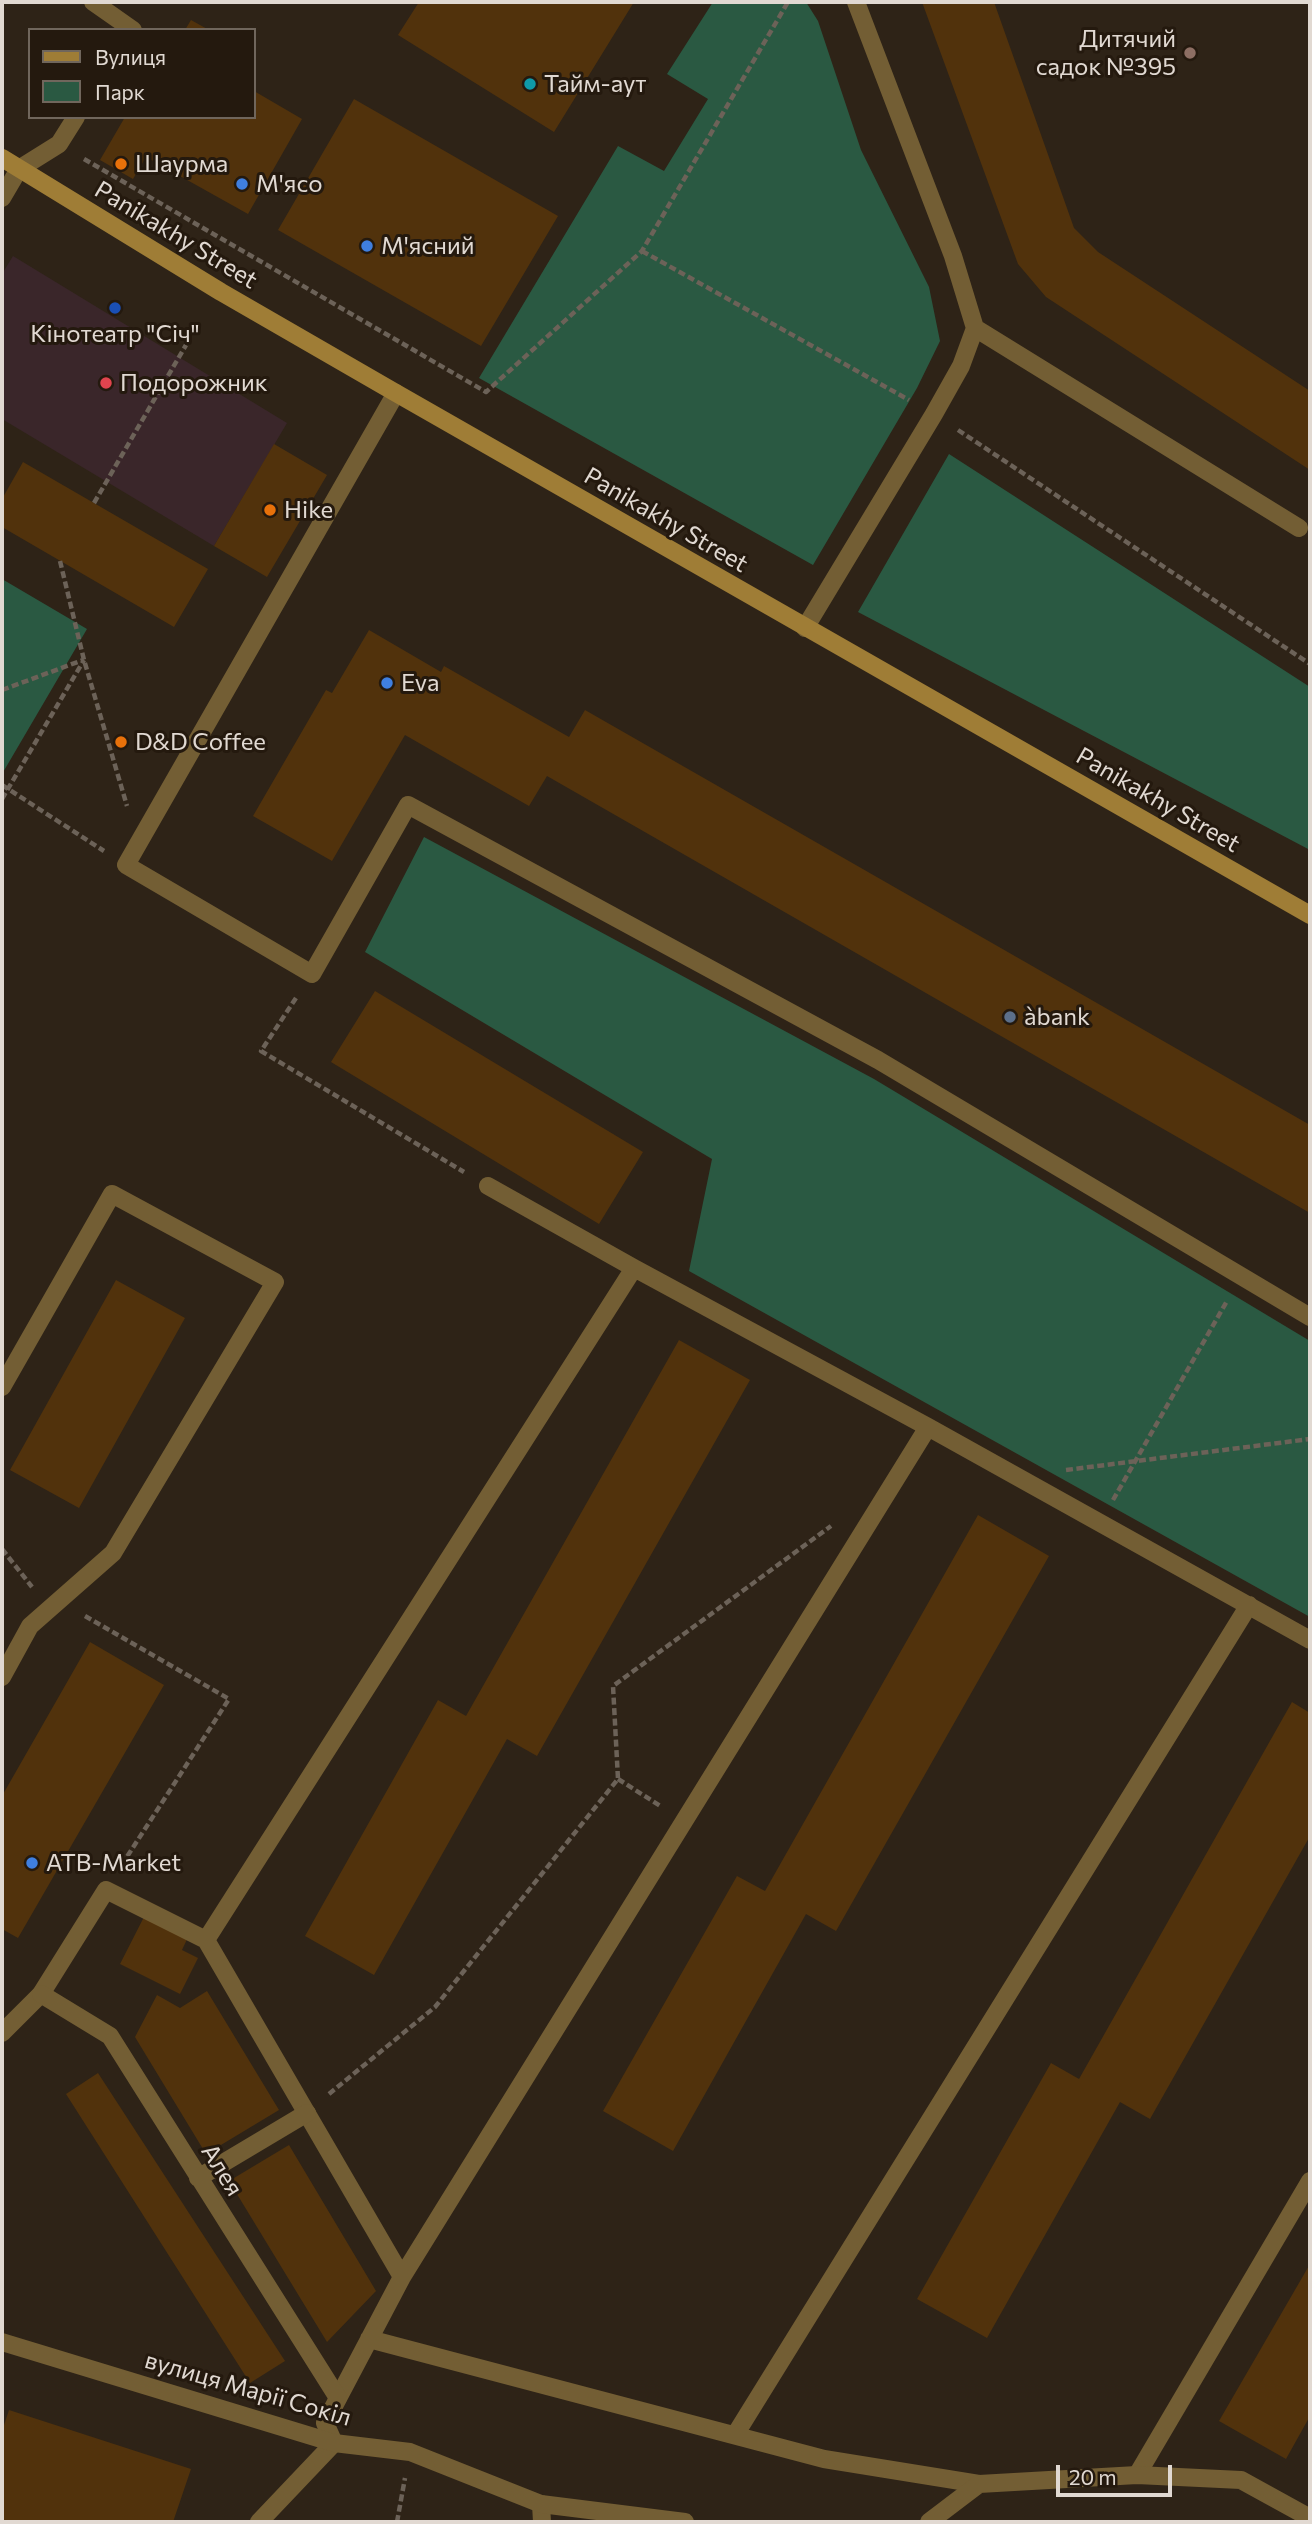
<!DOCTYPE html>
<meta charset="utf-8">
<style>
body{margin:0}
#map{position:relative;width:1312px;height:2524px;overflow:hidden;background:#2e2317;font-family:Commissioner,sans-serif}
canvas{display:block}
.frame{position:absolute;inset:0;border:4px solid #e1d9d2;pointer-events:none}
.legend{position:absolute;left:28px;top:28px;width:228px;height:91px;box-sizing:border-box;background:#24190e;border:2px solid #70665c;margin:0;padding:9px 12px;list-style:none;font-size:21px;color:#e1d9d2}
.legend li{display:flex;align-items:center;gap:14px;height:35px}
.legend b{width:35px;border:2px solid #70665c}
.scale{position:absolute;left:1056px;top:2465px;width:116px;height:32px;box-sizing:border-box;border:4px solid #e1d9d2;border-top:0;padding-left:9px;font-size:21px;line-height:24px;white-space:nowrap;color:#e1d9d2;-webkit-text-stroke:5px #24190e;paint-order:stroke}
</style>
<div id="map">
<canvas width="1312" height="2524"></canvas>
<div class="frame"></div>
<ul class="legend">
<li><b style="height:9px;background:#9f7d36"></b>Вулиця</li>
<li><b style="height:19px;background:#2a5942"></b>Парк</li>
</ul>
<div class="scale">20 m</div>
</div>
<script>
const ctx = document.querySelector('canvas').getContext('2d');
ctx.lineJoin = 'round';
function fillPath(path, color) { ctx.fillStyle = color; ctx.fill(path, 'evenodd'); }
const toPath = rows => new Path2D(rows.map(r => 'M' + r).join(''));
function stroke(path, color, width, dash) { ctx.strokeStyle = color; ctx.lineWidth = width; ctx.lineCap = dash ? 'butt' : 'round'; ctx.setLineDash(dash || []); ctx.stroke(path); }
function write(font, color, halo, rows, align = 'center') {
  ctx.font = font + ' Commissioner,sans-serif'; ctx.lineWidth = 6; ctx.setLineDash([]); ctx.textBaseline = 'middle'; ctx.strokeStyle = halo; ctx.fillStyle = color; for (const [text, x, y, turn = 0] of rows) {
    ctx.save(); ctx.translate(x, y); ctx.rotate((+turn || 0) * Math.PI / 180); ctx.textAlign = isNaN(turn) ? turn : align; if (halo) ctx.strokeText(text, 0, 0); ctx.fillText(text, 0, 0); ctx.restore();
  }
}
fillPath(toPath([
 [13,256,287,423,214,546,2,419,2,274]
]), '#3a262a');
fillPath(toPath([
 [713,2,806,2,818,21,861,150,929,287,940,341,917,388,813,565,479,378,618,146,664,171,708,99,667,74],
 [949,454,1310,687,1310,850,858,612],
 [2,579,87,629,2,774],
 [424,837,874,1079,1310,1341,1310,1617,689,1271,712,1159,365,952]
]), '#2a5942');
fillPath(toPath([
 [419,2,634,2,554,132,398,35],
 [922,2,994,2,1074,228,1098,252,1310,391,1310,470,1046,297,1018,264],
 [191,20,209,30,185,30],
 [254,91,302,119,248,214,146,157,133,179,100,160,125,117,254,117],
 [354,99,558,216,481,346,278,230],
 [274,444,327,475,267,577,214,546],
 [23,462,208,569,174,627,2,527,2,499],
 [369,630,441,672,444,666,569,737,585,710,1310,1125,1310,1213,547,776,529,806,405,735,332,861,253,816,326,690,332,693],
 [375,991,643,1152,599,1224,331,1062],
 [116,1280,185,1318,79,1508,10,1470],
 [679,1340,750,1380,537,1756,507,1739,374,1975,305,1936,438,1700,466,1716],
 [978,1515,1049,1556,836,1931,806,1914,673,2151,603,2111,737,1876,765,1891],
 [90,1642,164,1685,18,1938,2,1929,2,1796],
 [1292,1702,1310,1713,1310,1836,1150,2119,1120,2102,987,2338,917,2299,1051,2063,1079,2079],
 [146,1913,189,1935,182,1950,198,1958,180,1994,120,1964],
 [207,1991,279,2110,206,2154,135,2037,157,1995,180,2008],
 [98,2073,285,2361,250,2383,66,2094],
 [289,2145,376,2291,327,2342,229,2181],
 [1310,2264,1310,2416,1286,2459,1219,2421],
 [9,2410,191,2469,173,2522,2,2521,2,2431]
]), '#51320c');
stroke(toPath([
 [84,159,486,392,642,251,788,2],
 [642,251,909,400],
 [958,430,1310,664],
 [94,503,186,345],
 [60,561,84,660,127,806],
 [2,690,83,660],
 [2,785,104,851],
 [2,799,84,660],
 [296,998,261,1051,464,1172],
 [1066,1470,1310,1439],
 [1113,1500,1227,1301],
 [2,1549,32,1587],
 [85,1616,229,1699,121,1866],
 [618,1779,662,1807],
 [329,2094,435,2007,618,1779,613,1686,831,1526],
 [397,2522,405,2478]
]), '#6c6258', 4.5, [7, 3.5]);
stroke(toPath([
 [93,2,133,30],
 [2,198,19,169,59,144,76,117],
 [975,328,1299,528],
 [396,393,126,865,312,974,408,805,878,1060,1310,1317],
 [805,628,934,414,961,366,975,328,953,256,856,2],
 [488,1186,634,1268,928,1427,1310,1640],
 [2,1387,112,1194,275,1282,113,1553,30,1626,2,1677],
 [2,2033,41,1994,106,1890,206,1940],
 [402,2277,206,1940,634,1268],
 [369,2339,824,2459,979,2484],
 [735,2435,1249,1605],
 [1137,2475,1310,2181],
 [541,2504,542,2522],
 [259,2522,334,2443,325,2423,402,2277,928,1427]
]), '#735e34', 18);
stroke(toPath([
 [41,1994,110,2036,338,2398],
 [198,2178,307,2113],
 [2,2342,334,2443,410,2452,541,2504,685,2522],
 [929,2522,979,2484,1137,2475,1241,2480,1310,2518]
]), '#735e34', 18);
stroke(toPath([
 [2,158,221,292,396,393,1310,915]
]), '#9f7d36', 18);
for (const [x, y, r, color] of [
 [1190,53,7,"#8d6e63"],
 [530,84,7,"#0f9aa8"],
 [121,164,7,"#e8710a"],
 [242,184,7,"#3f7fe0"],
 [367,246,7,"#3f7fe0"],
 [115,308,7,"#1a4fb4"],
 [106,383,7,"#e0444e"],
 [270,510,7,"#e8710a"],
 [387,683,7,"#3f7fe0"],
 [121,742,7,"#e8710a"],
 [1010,1017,7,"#5c6f8a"],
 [32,1863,7,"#3f7fe0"]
]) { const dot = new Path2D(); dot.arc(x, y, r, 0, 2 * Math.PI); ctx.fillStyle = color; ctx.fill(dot); stroke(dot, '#24190e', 2.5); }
write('24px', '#e1d9d2', '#24190e', [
 ["Дитячий",1176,39,"right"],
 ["садок №395",1176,67,"right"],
 ["Тайм-аут",544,84],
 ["Шаурма",135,164],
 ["М'ясо",256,184],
 ["М'ясний",381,246],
 ["Кінотеатр \"Січ\"",115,334,"center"],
 ["Подорожник",120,383],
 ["Hike",284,510],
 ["Eva",401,683],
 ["D&D Coffee",135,742],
 ["àbank",1024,1017],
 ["ATB-Market",46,1863]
], 'left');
write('24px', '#e1d9d2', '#24190e', [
 ["Panikakhy Street",176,235,31],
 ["Panikakhy Street",666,520,30],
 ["Panikakhy Street",1158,800,30],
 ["Алея",222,2170,58],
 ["вулиця Марії Сокіл",248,2389,16]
]);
</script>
